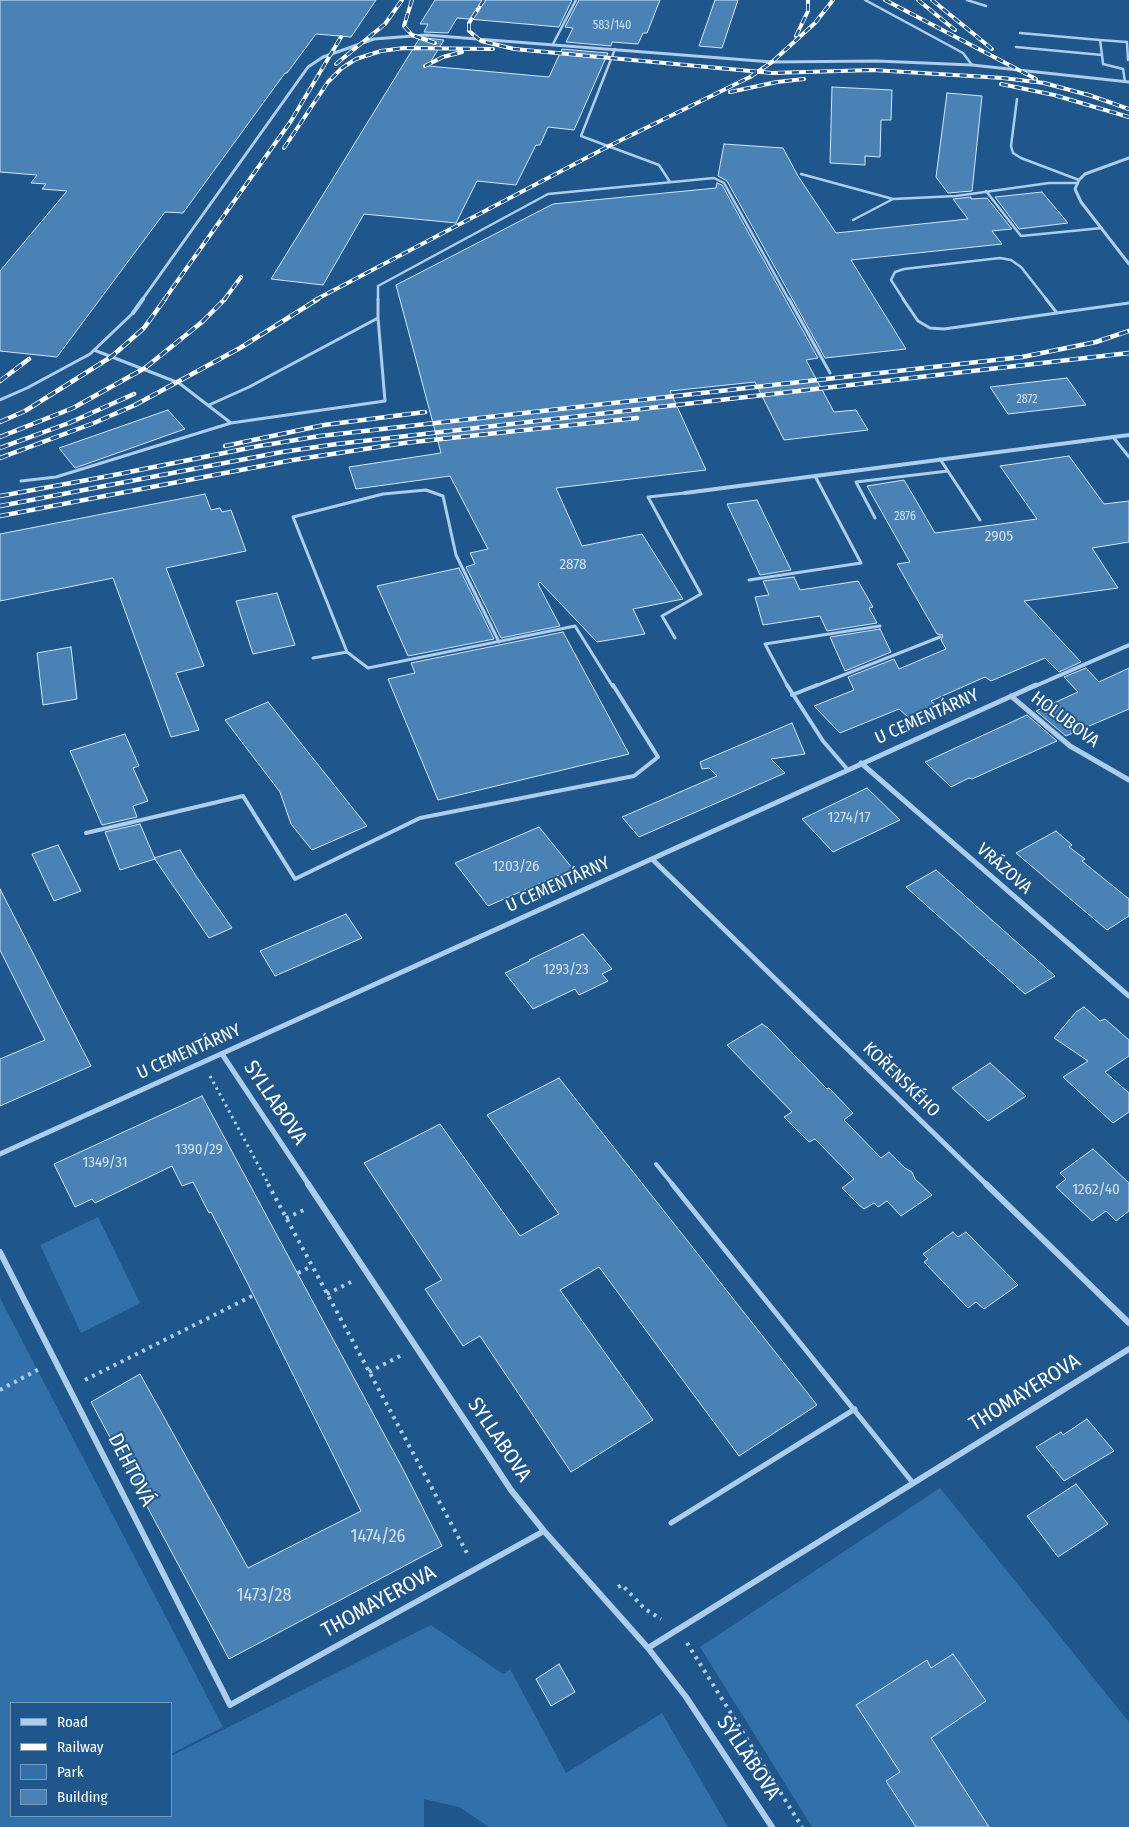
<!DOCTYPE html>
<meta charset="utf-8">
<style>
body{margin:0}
#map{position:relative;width:1129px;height:1827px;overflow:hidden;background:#1f568c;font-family:"Fira Sans Condensed",sans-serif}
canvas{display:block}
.legend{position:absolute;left:10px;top:1702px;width:162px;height:115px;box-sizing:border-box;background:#1f568c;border:1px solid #799aba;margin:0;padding:6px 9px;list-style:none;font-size:15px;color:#fff}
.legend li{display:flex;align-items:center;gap:10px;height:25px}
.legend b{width:25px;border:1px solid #799aba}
</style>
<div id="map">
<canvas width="1129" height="1827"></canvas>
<ul class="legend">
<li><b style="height:6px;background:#accdec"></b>Road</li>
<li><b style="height:6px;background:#fff"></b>Railway</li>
<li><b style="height:14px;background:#3270aa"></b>Park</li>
<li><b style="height:14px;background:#4b82b6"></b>Building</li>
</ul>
</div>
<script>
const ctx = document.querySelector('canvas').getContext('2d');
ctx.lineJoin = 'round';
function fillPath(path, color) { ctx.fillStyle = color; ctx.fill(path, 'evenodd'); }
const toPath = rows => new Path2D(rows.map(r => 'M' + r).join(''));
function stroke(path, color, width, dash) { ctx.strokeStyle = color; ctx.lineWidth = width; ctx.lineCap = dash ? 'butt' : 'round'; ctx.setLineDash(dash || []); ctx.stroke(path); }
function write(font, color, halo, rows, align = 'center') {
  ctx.font = font + ' "Fira Sans Condensed",sans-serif'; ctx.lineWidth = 4; ctx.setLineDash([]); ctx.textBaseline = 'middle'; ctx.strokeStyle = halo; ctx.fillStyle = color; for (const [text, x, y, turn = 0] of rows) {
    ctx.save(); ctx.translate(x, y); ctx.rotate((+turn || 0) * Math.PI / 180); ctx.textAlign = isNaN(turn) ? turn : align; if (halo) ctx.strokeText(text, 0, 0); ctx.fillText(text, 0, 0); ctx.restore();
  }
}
fillPath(toPath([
 [98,1217,140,1303,81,1333,40,1245],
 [0,1298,223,1727,171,1754,171,1703,11,1703,11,1816,171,1816,171,1756,431,1625,503,1674,510,1669,566,1773,662,1713,728,1827,489,1827,459,1807,424,1799,424,1827,0,1827],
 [940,1488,1129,1722,1129,1827,812,1827,700,1647]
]), '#3270aa');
const building = toPath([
 [0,0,376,0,351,37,316,34,287,73,285,73,183,213,165,212,57,357,0,351,0,271,67,191,42,189,46,184,31,183,37,175,0,172,0,0],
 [435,0,572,0,559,27,457,18,448,33,424,32,428,24,420,24,435,0],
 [579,0,660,0,647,33,643,33,638,44,612,42,611,46,566,42,573,28,565,27,579,0],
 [715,0,738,0,722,48,699,46,715,0],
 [426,38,444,40,428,66,549,77,562,49,608,53,574,130,548,127,540,145,536,145,516,185,477,181,456,223,364,214,323,285,271,279,419,39,426,38],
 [832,87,892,90,891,120,881,120,880,157,865,156,865,165,830,163,832,87],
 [947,93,982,96,972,191,948,193,936,177,947,93],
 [724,144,783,148,798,176,836,233,968,219,953,199,971,197,971,199,987,198,1012,229,992,231,1002,244,851,260,906,349,825,358,727,181,718,176,724,144],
 [717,183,722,185,818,358,806,360,834,412,856,410,868,430,784,440,755,382,670,391,706,470,556,488,582,546,642,534,683,599,633,609,645,634,597,642,540,582,538,584,560,626,501,638,466,567,475,564,470,553,488,549,450,476,356,489,349,467,441,453,396,285,553,204,716,188,717,183],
 [1042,192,1068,223,1019,229,995,197,1042,192],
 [1067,378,1086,405,1008,414,990,387,1067,378],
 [168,410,185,429,75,468,59,448,168,410],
 [1069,456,1104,504,1129,501,1129,542,1092,548,1118,588,1024,601,1081,662,1059,672,1045,658,991,681,985,677,931,701,937,706,909,718,899,709,840,733,814,706,854,690,848,677,894,659,899,669,946,649,941,640,943,635,937,634,897,564,910,562,867,486,904,480,935,533,1037,519,1000,466,1069,456],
 [205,494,211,510,220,508,222,512,231,510,246,551,166,568,204,666,176,673,199,730,171,737,113,578,0,601,0,534,205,494],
 [757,500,791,570,760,575,727,504,757,500],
 [459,568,494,639,408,656,377,586,459,568],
 [794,577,800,590,858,581,873,607,869,608,877,623,827,631,820,616,763,625,755,597,769,595,763,581,794,577],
 [277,593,295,645,253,654,236,601,277,593],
 [880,629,891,652,845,671,830,637,880,629],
 [563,632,629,754,438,800,388,679,415,673,411,663,563,632],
 [71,647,77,699,43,705,37,653,71,647],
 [1086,668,1099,682,1129,668,1129,709,1066,736,1036,711,1078,692,1064,677,1086,668],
 [268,702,367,826,312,850,291,824,280,792,225,720,268,702],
 [1027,715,1057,741,972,779,969,778,951,787,925,762,1027,715],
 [792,723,805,754,771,759,785,773,639,837,622,817,717,776,709,768,702,769,700,762,792,723],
 [125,734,139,766,133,768,148,801,133,806,137,817,102,825,70,751,125,734],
 [867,788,900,820,833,852,802,819,867,788],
 [140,824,155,859,120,870,105,832,140,824],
 [539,827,573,869,488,906,455,863,539,827],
 [1056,831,1072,845,1069,847,1085,859,1082,861,1129,899,1129,916,1107,930,1016,853,1056,831],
 [58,845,81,891,54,901,32,854,58,845],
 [180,850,196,876,232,928,209,938,154,858,180,850],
 [936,870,994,922,1055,976,1025,994,906,887,936,870],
 [0,889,91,1066,0,1106,0,1059,45,1040,0,950,0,889],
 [346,914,362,938,275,976,260,951,346,914],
 [583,934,612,969,602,974,608,981,579,995,575,989,533,1009,505,973,530,961,529,960,583,934],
 [1084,1007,1100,1021,1105,1019,1129,1040,1129,1056,1105,1072,1129,1093,1129,1112,1113,1123,1063,1077,1088,1061,1054,1038,1076,1012,1084,1007],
 [762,1024,768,1028,827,1089,829,1088,853,1113,844,1120,881,1158,889,1152,905,1168,912,1172,915,1179,932,1195,901,1216,887,1201,878,1207,874,1203,864,1209,859,1205,842,1188,854,1179,815,1139,809,1142,784,1117,792,1112,727,1045,762,1024],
 [990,1063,1026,1096,988,1121,952,1088,990,1063],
 [559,1078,817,1405,739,1456,599,1267,560,1290,653,1420,571,1472,480,1336,463,1346,425,1289,442,1280,364,1163,440,1124,520,1236,559,1214,487,1115,559,1078],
 [202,1096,405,1473,442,1546,229,1659,91,1402,140,1374,248,1568,361,1511,249,1286,211,1212,209,1213,193,1182,182,1186,172,1166,95,1203,92,1199,75,1207,54,1164,202,1096],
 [1093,1149,1129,1183,1129,1211,1116,1221,1106,1211,1092,1221,1056,1187,1066,1179,1060,1173,1093,1149],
 [953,1232,958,1237,966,1232,1018,1285,984,1309,976,1302,968,1308,924,1262,928,1259,923,1254,953,1232],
 [1087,1419,1114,1451,1064,1481,1036,1447,1061,1432,1063,1435,1087,1419],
 [1076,1484,1108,1524,1058,1557,1027,1516,1076,1484],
 [953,1654,986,1701,931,1738,989,1827,916,1827,886,1781,900,1772,856,1705,927,1660,931,1668,953,1654],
 [559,1664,575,1692,551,1706,536,1679,559,1664]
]);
fillPath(building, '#4b82b6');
stroke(building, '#d1e6f9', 1);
stroke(toPath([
 [210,1076,269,1185]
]), '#accdec', 3, [2.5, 4]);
stroke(toPath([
 [268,1184,468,1555],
 [286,1218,304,1210],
 [298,1273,312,1266],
 [327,1294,351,1282],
 [369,1372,402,1355],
 [85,1380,254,1295],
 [0,1390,41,1368],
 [618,1587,622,1585,645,1609,661,1619],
 [687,1643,802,1827]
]), '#accdec', 4, [3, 5]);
stroke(toPath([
 [865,0,963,53,972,65],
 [967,0,986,6],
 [1020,33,1100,40,1102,55],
 [1100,40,1127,42,1128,60],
 [553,44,576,0],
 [1016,47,1102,55,1103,64,1123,69,1125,82],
 [615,49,581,136,659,165,670,182],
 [1017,99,1011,146,1013,153,1021,158,1079,180],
 [801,174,893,199,956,196,1049,183,1077,183],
 [986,191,1021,236,1102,228],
 [853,220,893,199],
 [378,300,378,286,548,194,714,178,724,183,789,300],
 [904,300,891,280,895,272,904,269,1000,258,1011,260,1021,267,1047,300]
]), '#accdec', 2.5);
stroke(toPath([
 [378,299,378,318],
 [789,299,830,373],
 [903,299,918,321,930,328,944,329,1057,313],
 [1046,299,1057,313],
 [1057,313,1129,303],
 [94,350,179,383,231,423,385,401,378,318,249,387,209,405],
 [0,400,27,388,90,354,133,313],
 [1113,437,1129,457],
 [940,459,980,520],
 [21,481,56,477,231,423],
 [875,518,856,482,948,471],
 [749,580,861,563,815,476],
 [675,638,662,616,701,594,648,497,685,493],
 [347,652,293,517,383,494,426,490,443,496,456,555,499,642],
 [313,658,347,652,368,668,575,626,613,687],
 [788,687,765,644,880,626],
 [813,687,940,637]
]), '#accdec', 3);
stroke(toPath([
 [787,685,823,741,848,770],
 [792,695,817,685],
 [86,833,243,796,295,879,420,818,634,776,658,757,613,685],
 [656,1164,673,1185]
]), '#accdec', 4);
stroke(toPath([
 [672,1184,913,1483],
 [671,1523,855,1409]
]), '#accdec', 5);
stroke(toPath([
 [1129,158,1085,174,1079,180,1075,189,1081,202,1129,264],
 [142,300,308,67,323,57,374,39,426,35,772,62,877,61,972,65,1129,82]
]), '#accdec', 3);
stroke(toPath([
 [133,313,143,299],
 [685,493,1129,435],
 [1033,687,1129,645]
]), '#accdec', 4);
stroke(toPath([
 [1011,696,1070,746,1129,780],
 [861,763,1129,996],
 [652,859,987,1185],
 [222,1054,309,1185],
 [0,1154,1036,685]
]), '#accdec', 5);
stroke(toPath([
 [308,1184,511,1490,544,1531,648,1648,686,1697,772,1827],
 [986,1184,1129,1323],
 [0,1252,230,1705,544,1531],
 [648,1648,1129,1349]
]), '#accdec', 6);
const railFar1 = toPath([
 [412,0,404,26,412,35,435,43],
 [484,0,469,23,469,31,481,41,514,49,772,73,873,70,1003,78,1044,83,1092,96],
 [885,0,1036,79],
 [918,0,955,30],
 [932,0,992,49],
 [796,36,808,11,808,0],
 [336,64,385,24,402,0],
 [425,66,443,57,462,52],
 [1001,84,1054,95,1129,117],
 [730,92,777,82,804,79],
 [1086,94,1129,109],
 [284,148,328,82,342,68,356,59,381,51,404,48,493,49],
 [164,300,291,121,341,37],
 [224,300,241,277],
 [315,300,609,146,750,77,772,62,815,23,833,0]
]);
const rail = toPath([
 [0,381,29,359],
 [0,422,25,411,111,357,144,328,165,299],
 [0,437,73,408,145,368,202,322,225,299],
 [225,446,324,425,425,412],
 [0,448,69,423,134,394],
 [0,458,94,423,135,405,240,348,318,299],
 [104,477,259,446,320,436,1022,357,1096,342,1129,331],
 [0,496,109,476],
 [0,506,282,452,337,444,1129,353],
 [0,516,293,460,404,443,637,418]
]);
stroke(railFar1, '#fff', 4);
stroke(rail, '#fff', 4.5);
stroke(railFar1, '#1f568c', 2.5, [7]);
stroke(rail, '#1f568c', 3, [9]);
write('12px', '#d2e0ed', null, [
 ["583/140",612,26],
 ["2872",1027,400],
 ["2876",905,517]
]);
write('15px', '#d2e0ed', null, [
 ["2905",999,537],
 ["2878",573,565],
 ["1274/17",849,818],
 ["1203/26",516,867],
 ["1293/23",566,970],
 ["1390/29",199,1150],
 ["1349/31",105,1163],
 ["1262/40",1096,1190]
]);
write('18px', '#fff', '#1f568c', [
 ["U CEMENTÁRNY",927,717,-24],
 ["HOLUBOVA",1065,720,37],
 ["VRÁZOVA",1004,869,41],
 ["U CEMENTÁRNY",558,885,-24],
 ["U CEMENTÁRNY",189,1052,-24],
 ["KOŘENSKÉHO",901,1080,44]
]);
write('18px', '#d2e0ed', null, [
 ["1474/26",378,1537],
 ["1473/28",264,1596]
]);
write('21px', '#fff', '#1f568c', [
 ["SYLLABOVA",275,1103,56],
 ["THOMAYEROVA",1025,1393,-32],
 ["SYLLABOVA",499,1440,56],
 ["DEHTOVÁ",131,1470,63],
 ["THOMAYEROVA",379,1602,-29],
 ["SYLLABOVA",748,1758,56]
]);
</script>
